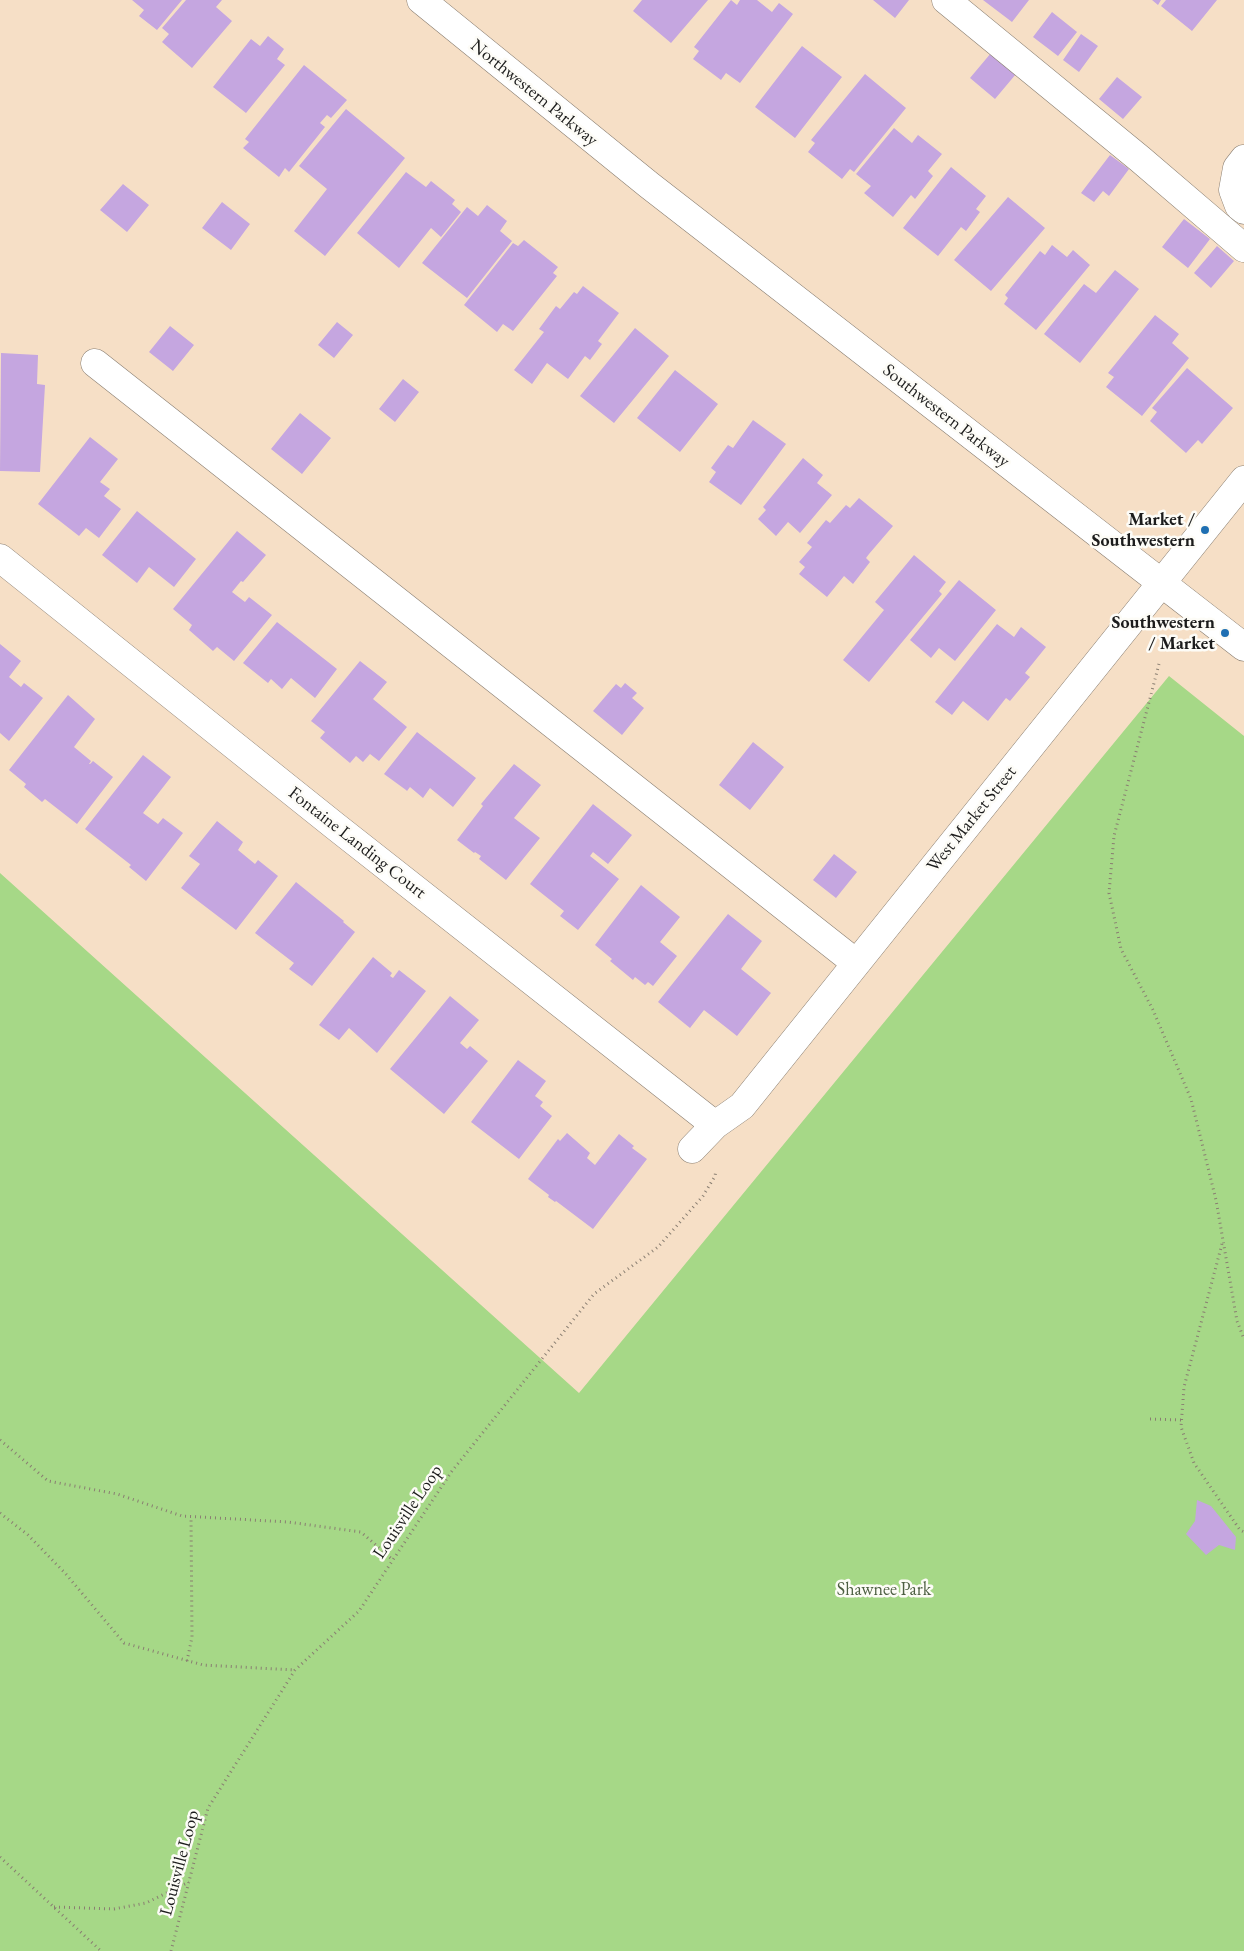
<!DOCTYPE html>
<style>
body{margin:0}
canvas{display:block;background:#f6dfc6}
</style>
<canvas width="1244" height="1951"></canvas>
<script>
const ctx = document.querySelector('canvas').getContext('2d');
ctx.lineJoin = 'round';
function fillPath(path, color) { ctx.fillStyle = color; ctx.fill(path, 'evenodd'); }
const toPath = rows => new Path2D(rows.map(r => 'M' + r).join(''));
function stroke(path, color, width, dash) { ctx.strokeStyle = color; ctx.lineWidth = width; ctx.lineCap = dash ? 'butt' : 'round'; ctx.setLineDash(dash || []); ctx.stroke(path); }
function write(font, color, halo, rows, align = 'center') {
  ctx.font = font + ' "EB Garamond",serif'; ctx.lineWidth = 5; ctx.setLineDash([]); ctx.textBaseline = 'middle'; ctx.strokeStyle = halo; ctx.fillStyle = color; for (const [text, x, y, turn = 0] of rows) {
    ctx.save(); ctx.translate(x, y); ctx.rotate((+turn || 0) * Math.PI / 180); ctx.textAlign = isNaN(turn) ? turn : align; if (halo) ctx.strokeText(text, 0, 0); ctx.fillText(text, 0, 0); ctx.restore();
  }
}
fillPath(toPath([
 [1169,676,1244,736,1244,1951,0,1951,0,873,579,1393]
]), '#a6d887');
fillPath(toPath([
 [132,0,182,0,157,30,139,16,144,10],
 [186,0,222,0,216,7,232,21,192,68,162,42,169,34,162,28],
 [642,0,708,0,671,43,633,11],
 [731,0,737,5,740,0,757,0,772,12,779,3,793,14,740,83,726,73,721,80,693,59,699,51,694,47],
 [873,0,909,0,895,18],
 [983,0,1029,0,1012,22],
 [1152,0,1161,0,1158,5],
 [1166,0,1217,0,1192,31,1161,6],
 [1052,12,1077,32,1058,56,1033,37],
 [1081,34,1098,46,1079,72,1063,60],
 [268,36,284,49,277,59,285,65,246,113,213,87,251,39,260,46],
 [802,46,842,77,795,138,755,107],
 [991,53,1016,74,995,99,970,78],
 [304,65,347,100,331,118,327,115,320,123,325,127,289,172,285,168,279,177,243,148,249,142,245,139],
 [865,74,906,108,854,172,850,169,842,179,808,152,815,143,811,140],
 [1117,77,1142,97,1123,119,1099,99],
 [346,109,405,158,325,256,294,231,327,189,299,166],
 [894,128,912,143,918,135,942,154,928,171,933,176,915,199,911,195,893,217,864,193,871,186,856,174],
 [1110,155,1129,169,1109,196,1103,191,1094,202,1081,193],
 [951,167,986,196,976,209,980,212,966,231,961,227,938,256,903,228],
 [406,172,426,187,431,181,455,200,452,204,461,212,441,237,431,228,399,268,357,233],
 [123,184,149,205,127,232,100,210],
 [1008,197,1045,228,991,291,954,260],
 [222,202,250,224,231,250,202,228],
 [487,205,507,221,500,231,512,241,467,298,422,263,467,207,478,216],
 [1184,219,1210,239,1188,268,1162,247],
 [524,240,558,267,553,273,557,276,513,331,503,324,497,332,464,305,513,243,518,246],
 [1052,245,1067,257,1073,250,1090,265,1036,330,1004,304,1008,298,1005,295,1040,251,1045,255],
 [1217,246,1234,261,1211,288,1194,273],
 [1115,270,1139,289,1080,363,1044,334,1084,284,1096,293],
 [583,286,619,313,598,341,602,344,590,360,585,356,568,379,547,363,532,384,514,370,544,332,539,329,556,306,560,309,574,292,577,294],
 [1155,315,1179,334,1172,343,1189,358,1142,416,1106,387,1114,377,1108,373],
 [337,322,353,335,334,358,318,345],
 [170,326,194,345,173,371,149,352],
 [635,328,669,356,614,423,580,396],
 [1,353,38,355,37,384,45,385,40,472,0,471],
 [1187,368,1233,408,1202,444,1198,440,1186,453,1150,421,1157,412,1152,408],
 [675,370,718,404,680,452,637,418],
 [403,379,419,392,395,422,379,409],
 [300,413,331,438,302,474,271,449],
 [753,420,786,444,741,505,709,482,716,472,711,468,728,445,733,448],
 [90,437,118,459,100,482,110,489,104,496,121,509,99,538,86,528,79,536,38,504],
 [803,458,823,475,817,483,832,495,800,533,788,522,776,536,758,519,766,510,763,507],
 [859,498,893,526,869,554,866,558,870,562,853,584,844,576,827,597,799,574,805,567,799,562,812,547,807,543,826,520,830,523,846,505,850,508],
 [137,511,196,559,174,587,149,567,137,583,102,555],
 [237,531,266,555,243,582,241,581,232,592,245,602,249,597,272,615,234,661,217,647,213,651,189,630,192,625,173,609],
 [914,555,946,582,939,591,942,594,869,682,843,660,884,610,875,602],
 [959,580,996,610,955,661,939,648,931,658,910,640],
 [277,622,337,669,315,698,291,678,282,689,271,679,268,683,243,663],
 [997,624,1014,637,1021,627,1046,647,1025,673,1030,677,1010,701,1006,698,988,721,963,701,952,715,935,702],
 [0,644,21,661,9,677,21,687,24,683,43,698,9,741,0,733],
 [360,661,387,682,373,699,407,727,379,761,370,754,363,762,356,756,350,763,320,738,325,732,311,721],
 [625,683,637,693,632,698,644,708,622,735,593,711,616,684,621,688],
 [68,695,95,719,74,747,91,761,89,764,90,764,93,761,113,777,77,824,45,799,42,802,24,787,26,784,9,770],
 [417,732,476,778,453,807,430,788,423,798,410,787,407,791,406,790,384,774],
 [753,742,784,767,750,810,719,785],
 [143,755,171,777,143,813,158,824,163,818,183,833,146,881,129,867,131,865,85,829],
 [514,764,541,785,514,818,540,838,506,880,479,859,481,856,475,852,474,853,457,840,483,806,481,804],
 [593,804,632,835,608,864,593,852,590,856,619,879,578,930,560,916,564,911,530,884],
 [217,821,243,842,238,850,255,864,258,860,278,876,236,930,181,888,200,864,189,856],
 [834,854,857,872,836,898,813,880],
 [296,882,344,921,343,922,355,932,312,986,289,969,294,963,255,933],
 [641,885,680,917,660,942,677,956,653,986,648,982,645,985,635,977,633,980,610,961,612,959,595,945],
 [728,914,762,941,741,969,771,993,737,1036,704,1010,690,1028,658,1002],
 [373,957,392,973,390,976,393,978,399,970,426,991,377,1053,349,1028,339,1040,319,1025],
 [450,996,479,1020,460,1043,467,1049,470,1046,488,1061,444,1114,390,1069],
 [518,1060,546,1081,535,1096,543,1102,540,1106,552,1116,519,1159,471,1122],
 [567,1133,590,1153,587,1158,595,1165,619,1134,634,1146,632,1148,647,1159,593,1229,556,1201,555,1202,548,1197,549,1195,528,1179,558,1139,560,1141],
 [1197,1500,1211,1506,1236,1537,1235,1550,1219,1545,1206,1555,1186,1534,1195,1521]
]), '#c5a6e0');
const minor = toPath([
 [421,0,649,185,1244,647],
 [946,0,1140,159,1244,248],
 [1244,159,1237,168,1233,190,1239,206,1244,210],
 [95,363,856,963],
 [0,558,335,826,715,1125],
 [692,1149,715,1125,742,1106,1244,480]
]);
stroke(minor, '#897e71', 29);
stroke(toPath([
 [1159,664,1114,836,1109,893,1121,949,1153,1010,1191,1099,1216,1200,1237,1321,1244,1339],
 [1222,1244,1184,1387,1181,1427,1194,1463,1240,1530,1244,1532],
 [1150,1419,1181,1420],
 [0,1440,48,1481,117,1494,182,1516,288,1522,361,1532,393,1560],
 [0,1513,28,1535,65,1573,124,1643,203,1665,295,1670],
 [187,1661,192,1637,191,1517],
 [0,1857,101,1951],
 [54,1907,114,1909,146,1903,189,1882],
 [171,1951,208,1808,295,1670,359,1611,452,1471,594,1294,658,1247,703,1196,715,1176,716,1170]
]), '#897e71', 3, [1, 4]);
stroke(minor, '#fff', 28);
for (const [x, y, r, color] of [
 [1205,530,5,"#1f6fb2"],
 [1225,633,5,"#1f6fb2"]
]) { const dot = new Path2D(); dot.arc(x, y, r, 0, 2 * Math.PI); ctx.fillStyle = color; ctx.fill(dot); stroke(dot, '#fdfcf7', 2); }
write('18px', '#1c1c1c', '#fdfcf7', [
 ["Northwestern Parkway",534,93,39],
 ["Southwestern Parkway",946,416,38],
 ["West Market Street",972,819,-51],
 ["Fontaine Landing Court",357,843,38],
 ["Louisville Loop",408,1512,-56],
 ["Louisville Loop",180,1863,-75]
]);
write('bold 18px', '#1c1c1c', '#fdfcf7', [
 ["Market /",1195,520],
 ["Southwestern",1195,541],
 ["Southwestern",1215,623],
 ["/ Market",1215,644]
], 'right');
write('18px', '#4c5e41', '#fdfcf7', [
 ["Shawnee Park",884,1590]
]);
</script>
